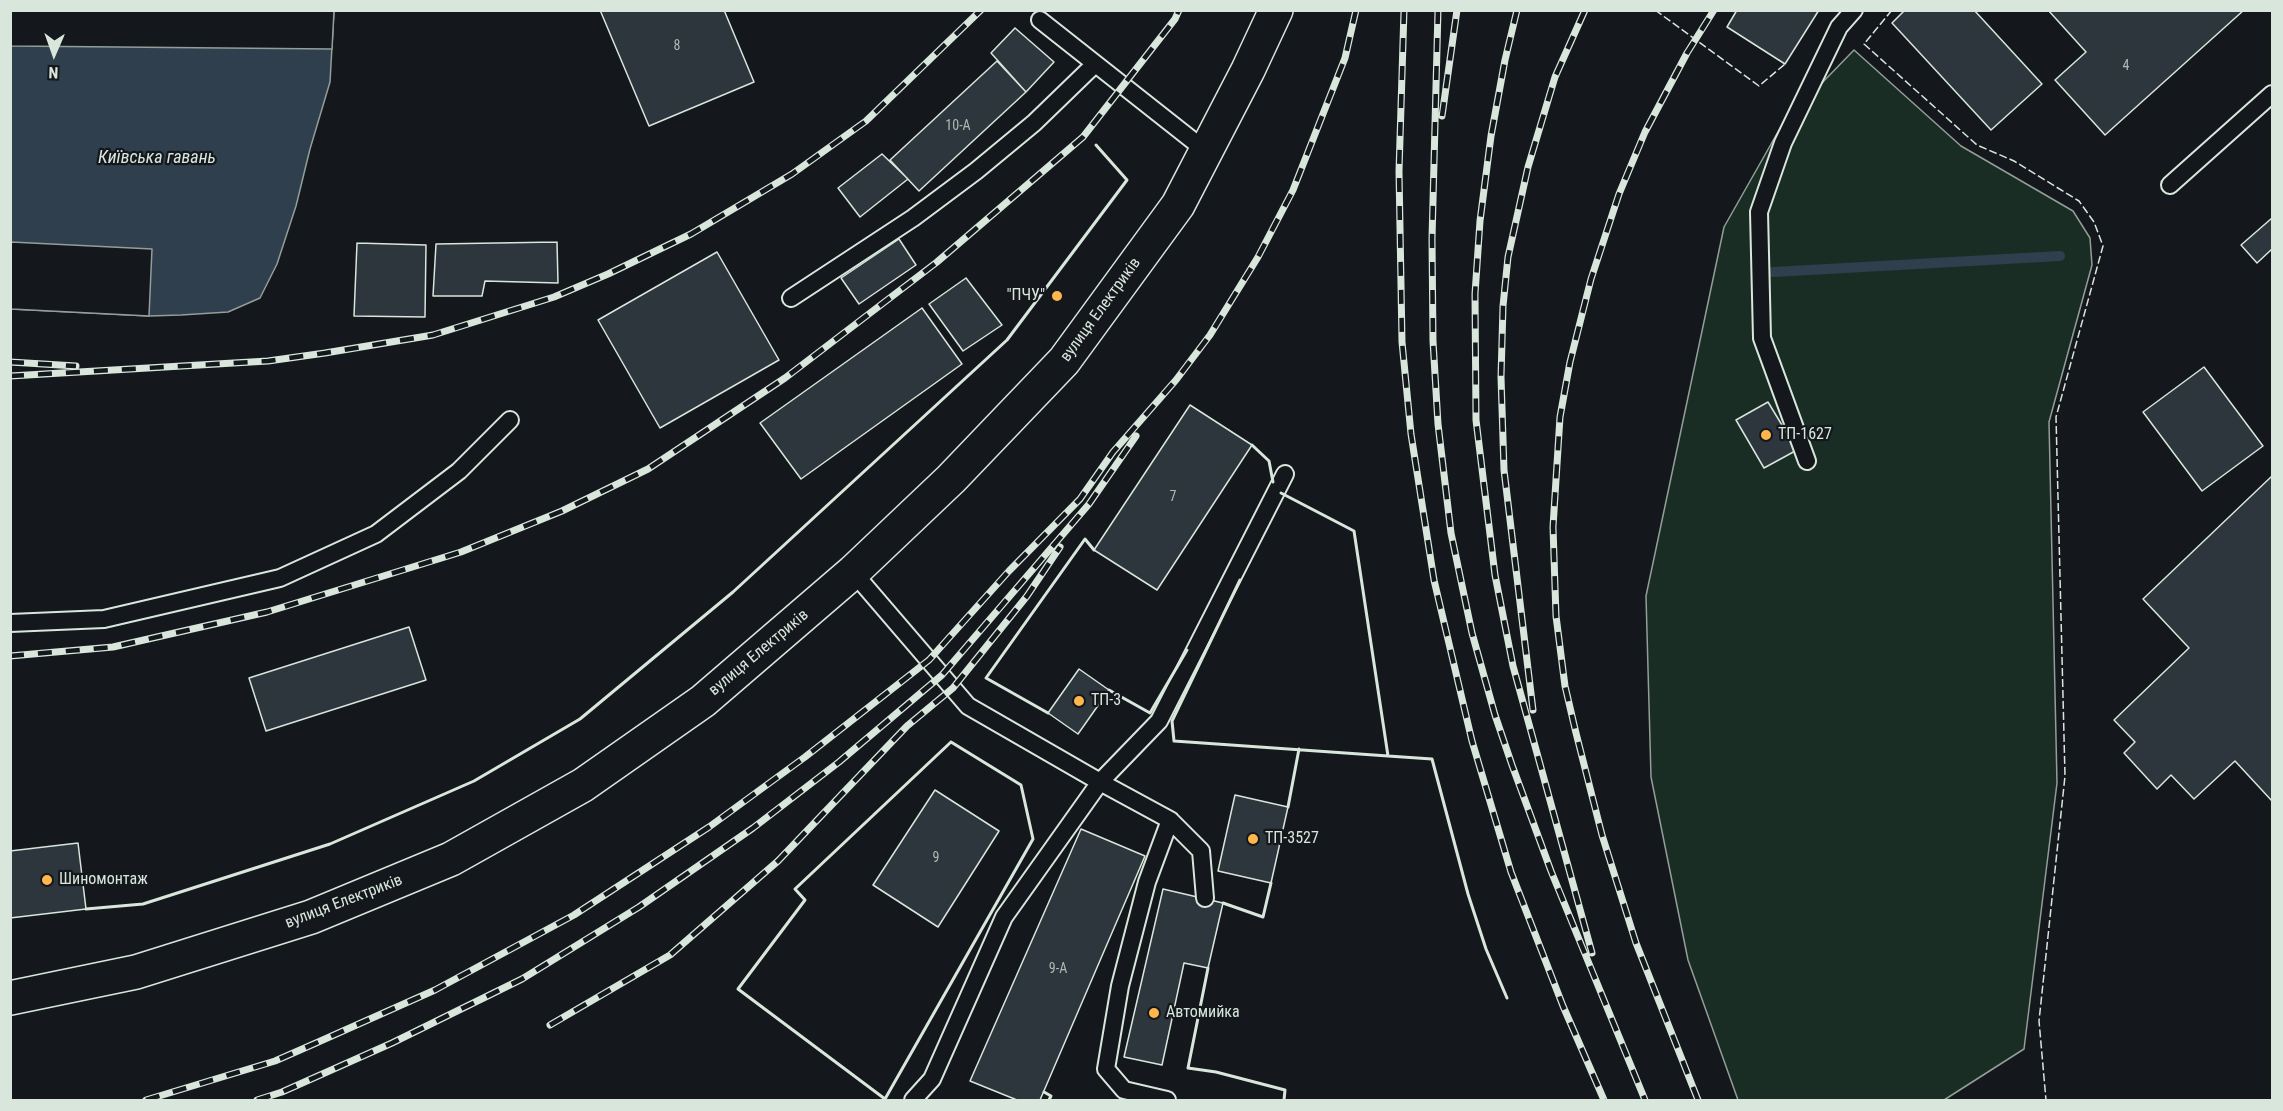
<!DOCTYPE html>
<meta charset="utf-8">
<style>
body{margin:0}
#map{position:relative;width:2283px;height:1111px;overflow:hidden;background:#14181c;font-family:"Roboto Condensed",sans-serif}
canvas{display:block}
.frame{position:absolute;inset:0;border:12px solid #d8e6dc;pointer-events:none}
.north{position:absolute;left:24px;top:24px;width:60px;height:60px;-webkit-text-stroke:4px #14181c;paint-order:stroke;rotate:182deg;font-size:16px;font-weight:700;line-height:24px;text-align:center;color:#d8e6dc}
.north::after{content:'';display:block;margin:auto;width:21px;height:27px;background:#d8e6dc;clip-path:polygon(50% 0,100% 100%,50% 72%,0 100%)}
</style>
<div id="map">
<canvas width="2283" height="1111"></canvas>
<div class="frame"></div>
<div class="north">N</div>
</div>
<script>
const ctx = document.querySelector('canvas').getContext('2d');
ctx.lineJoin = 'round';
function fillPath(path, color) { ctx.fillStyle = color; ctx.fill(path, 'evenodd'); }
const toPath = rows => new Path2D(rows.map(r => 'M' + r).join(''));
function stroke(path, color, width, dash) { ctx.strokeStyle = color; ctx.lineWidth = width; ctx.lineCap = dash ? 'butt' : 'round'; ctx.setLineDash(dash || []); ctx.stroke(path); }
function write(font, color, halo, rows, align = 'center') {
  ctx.font = font + ' "Roboto Condensed",sans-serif'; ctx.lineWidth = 4.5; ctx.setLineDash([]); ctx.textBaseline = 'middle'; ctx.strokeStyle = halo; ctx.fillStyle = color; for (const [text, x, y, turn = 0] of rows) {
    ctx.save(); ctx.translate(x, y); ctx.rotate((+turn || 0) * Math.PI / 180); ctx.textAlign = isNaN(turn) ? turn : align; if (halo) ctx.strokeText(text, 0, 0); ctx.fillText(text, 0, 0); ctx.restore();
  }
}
const green = toPath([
 [1854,50,1961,146,2073,211,2090,238,2092,265,2049,422,2057,783,2024,1049,1944,1100,1738,1100,1688,960,1651,777,1646,596,1724,227,1783,123,1854,50]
]);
fillPath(green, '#1a2d24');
stroke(green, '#939e99', 1.5);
const water = toPath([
 [10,11,334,11,330,82,310,149,296,206,277,264,260,298,228,312,181,315,149,316,11,309,10,11]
]);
fillPath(water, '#2f3f4d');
stroke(water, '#939e99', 1.5);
const pier = toPath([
 [11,10,334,11,332,49,11,46,11,10],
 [11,242,152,249,149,316,11,309,11,242]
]);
fillPath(pier, '#14181c');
stroke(pier, '#939e99', 1.5);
stroke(toPath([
 [1773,272,2060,256]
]), '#2f3f4d', 10);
const building = toPath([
 [600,10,724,10,754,82,649,126,600,10],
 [1737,10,1819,10,1785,64,1727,27,1737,10],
 [1905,10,1974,10,2042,84,1991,130,1892,23,1905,10],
 [2048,10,2244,10,2105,135,2055,80,2086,52,2048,10],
 [1015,28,1054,62,1026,92,991,53,1015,28],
 [997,61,1026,92,919,191,890,160,997,61],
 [882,154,908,179,860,217,838,188,882,154],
 [2272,218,2272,249,2257,263,2241,245,2272,218],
 [899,239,916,265,859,304,841,278,899,239],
 [557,242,558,283,485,281,482,296,433,296,436,244,557,242],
 [357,243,426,245,425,317,354,316,357,243],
 [717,252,779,360,660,428,598,320,717,252],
 [966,278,1002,325,963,351,929,304,966,278],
 [922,308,962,364,801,479,760,423,922,308],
 [2204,367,2263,446,2202,491,2143,412,2204,367],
 [1768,402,1797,450,1764,468,1736,420,1768,402],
 [1190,405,1252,445,1157,590,1094,550,1190,405],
 [2272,476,2272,801,2235,761,2194,799,2171,775,2157,789,2124,753,2135,742,2114,720,2189,648,2143,599,2272,476],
 [409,627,426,680,266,731,249,678,409,627],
 [1079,669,1109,690,1078,734,1048,713,1079,669],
 [935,790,999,831,938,927,873,885,935,790],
 [1235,795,1288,807,1271,883,1218,871,1235,795],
 [1081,829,1145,856,1040,1100,1017,1100,970,1081,1081,829],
 [78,843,86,909,10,918,10,851,78,843],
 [1163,889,1223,903,1208,968,1184,963,1162,1065,1124,1057,1163,889]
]);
fillPath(building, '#2c363c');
stroke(building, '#d8e6dc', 1.5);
const lane = toPath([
 [1040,20,1206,151],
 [2170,185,2272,94],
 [791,298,913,218,976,171,1034,123,1095,64],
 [1807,461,1762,338,1759,212,1783,143,1839,27,1854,10],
 [853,572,968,706,1100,782,1170,820,1201,851,1205,898],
 [10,623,104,619,280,578,376,534,459,471,510,420],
 [913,1100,932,1079,1004,917,1100,782,1159,721,1285,474],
 [1167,1100,1124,1090,1106,1069,1120,986,1147,882,1170,820]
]);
const secondary = toPath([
 [10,998,136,972,311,917,451,859,583,785,703,701,853,572,951,479,1064,361,1178,205,1248,70,1276,10]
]);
stroke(lane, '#d8e6dc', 20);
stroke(secondary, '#d8e6dc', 36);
stroke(lane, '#14181c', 16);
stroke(secondary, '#14181c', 33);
const rail = toPath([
 [1404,10,1399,171,1402,342,1411,434,1434,580,1472,741,1511,872,1563,1006,1604,1100],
 [1438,10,1432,239,1433,341,1438,424,1451,533,1472,633,1495,715,1512,765,1551,871,1645,1100],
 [1517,10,1505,60,1491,136,1480,221,1475,294,1476,420,1495,575,1513,666,1592,953],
 [1442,116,1457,10],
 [10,362,76,366],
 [10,376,268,361,325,353,433,335,554,297,608,274,691,234,792,174,866,121,981,10],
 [10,656,113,647,267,612,461,552,562,511,648,469,785,378,937,262,1083,137,1175,19,1179,10],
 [1533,710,1504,470,1501,377,1503,306,1508,257,1528,167,1555,77,1585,10],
 [550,1025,670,955,778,861,907,726,953,688,1027,596,1060,547],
 [146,1100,275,1061,316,1043,435,990,574,915,709,827,805,757,929,660,1009,571,1080,499,1113,452,1176,380,1210,335,1258,257,1293,190,1345,58,1356,10],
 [257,1100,282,1092,392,1043,522,979,639,907,753,828,839,762,942,675,1089,504,1136,436],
 [1698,1100,1636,943,1602,835,1576,733,1565,686,1556,616,1553,527,1560,417,1570,362,1591,279,1619,194,1645,132,1687,53,1714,10]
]);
stroke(rail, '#d8e6dc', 7);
stroke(rail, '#14181c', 4.5, [14]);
stroke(toPath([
 [1655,10,1759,86,1785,64],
 [1892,10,1864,44,1977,145,2014,161,2079,201,2094,222,2103,246,2056,417,2065,776,2039,1021,2046,1100]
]), '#d8e6dc', 1.5, [8, 3]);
stroke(toPath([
 [1252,445,1269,461,1273,482],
 [1281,493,1354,531,1388,756,1432,759,1468,894,1486,949,1507,998],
 [1240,580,1172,721,1174,741,1388,756],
 [1109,690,1150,713,1187,650],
 [1048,713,986,678,1085,539,1094,550],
 [951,742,1021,785,1033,839,885,1099,738,989,805,900,795,889,951,742],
 [1288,807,1299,749],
 [1223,903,1263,917,1271,883],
 [86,909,143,904,330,844,474,781,580,719,733,592,1007,340,1127,180,1096,145],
 [1208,968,1188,1068,1216,1072,1285,1090,1284,1100],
 [1044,1092,1051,1096,1049,1100]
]), '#d8e6dc', 3);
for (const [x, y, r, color] of [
 [1057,296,6,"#ffb74d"],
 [1766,435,6,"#ffb74d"],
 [1079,701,6,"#ffb74d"],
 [1253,839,6,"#ffb74d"],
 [47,880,6,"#ffb74d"],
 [1154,1013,6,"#ffb74d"]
]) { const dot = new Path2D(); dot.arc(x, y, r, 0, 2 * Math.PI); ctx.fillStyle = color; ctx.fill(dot); stroke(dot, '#14181c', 2); }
write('14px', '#adbab4', null, [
 ["8",677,46],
 ["4",2126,66],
 ["10-А",958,126],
 ["7",1173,497],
 ["9",936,858],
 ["9-А",1058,969]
]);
write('16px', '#d8e6dc', '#14181c', [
 ["\"ПЧУ\"",1045,296,"right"],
 ["ТП-1627",1778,435],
 ["ТП-3",1091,701],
 ["ТП-3527",1265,839],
 ["Шиномонтаж",59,880],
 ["Автомийка",1166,1013]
], 'left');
write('16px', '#d8e6dc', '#14181c', [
 ["вулиця Електриків",1101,310,-54],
 ["вулиця Електриків",759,653,-40],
 ["вулиця Електриків",344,902,-21]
]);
write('italic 18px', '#d8e6dc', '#14181c', [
 ["Київська гавань",157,158]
]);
</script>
